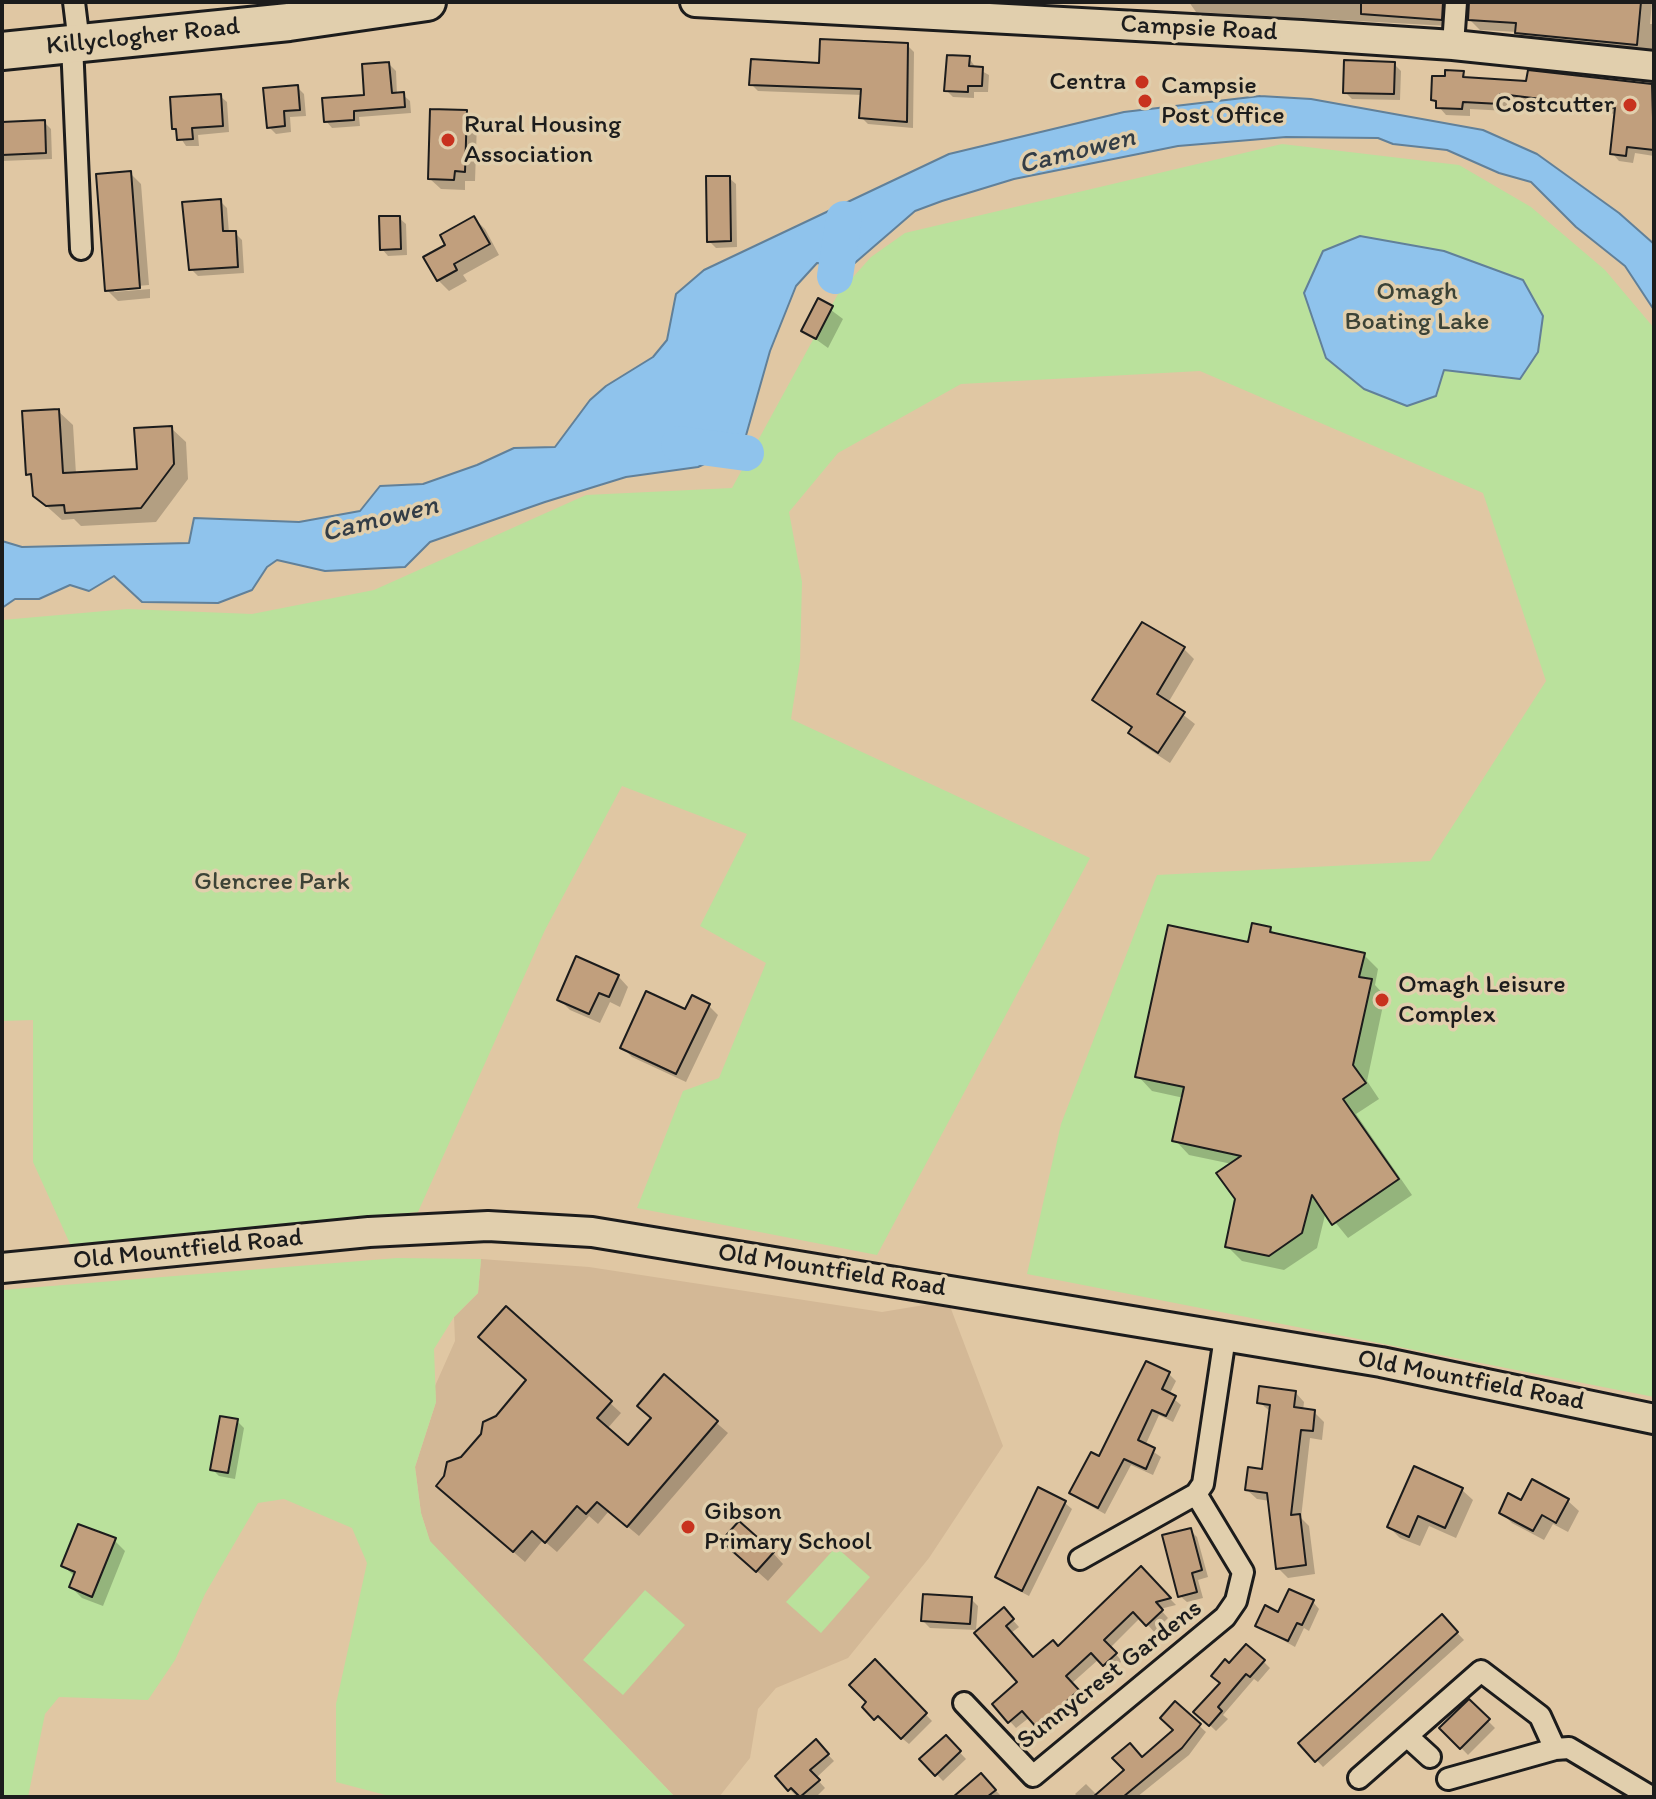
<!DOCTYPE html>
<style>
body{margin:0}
#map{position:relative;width:1656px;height:1799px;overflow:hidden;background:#e0c7a3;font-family:Itim,sans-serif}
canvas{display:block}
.frame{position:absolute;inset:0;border:4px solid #1c1c1c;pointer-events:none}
</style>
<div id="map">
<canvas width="1656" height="1799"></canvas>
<div class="frame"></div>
</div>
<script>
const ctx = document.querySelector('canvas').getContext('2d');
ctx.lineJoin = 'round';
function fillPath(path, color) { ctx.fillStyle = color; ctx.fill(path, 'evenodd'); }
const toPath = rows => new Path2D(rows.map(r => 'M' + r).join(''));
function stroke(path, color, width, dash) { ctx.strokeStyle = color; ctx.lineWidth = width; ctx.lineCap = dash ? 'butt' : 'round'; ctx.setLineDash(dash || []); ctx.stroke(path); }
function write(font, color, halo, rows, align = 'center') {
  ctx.font = font + ' Itim,sans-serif'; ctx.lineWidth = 7; ctx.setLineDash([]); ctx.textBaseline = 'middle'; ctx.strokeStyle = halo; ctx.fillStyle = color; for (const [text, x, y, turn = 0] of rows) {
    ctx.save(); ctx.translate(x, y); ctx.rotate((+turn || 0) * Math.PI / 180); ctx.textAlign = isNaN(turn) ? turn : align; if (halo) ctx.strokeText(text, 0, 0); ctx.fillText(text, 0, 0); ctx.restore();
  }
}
fillPath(toPath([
 [481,1259,589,1267,882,1312,948,1301,1003,1446,929,1558,848,1658,776,1688,758,1709,750,1758,719,1797,675,1797,430,1542,421,1513,415,1467,436,1402,435,1386,455,1341,454,1317,478,1293]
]), '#d3b896');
fillPath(toPath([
 [1282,144,1459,165,1531,207,1605,270,1654,328,1654,1397,1027,1274,1061,1124,1157,875,1430,861,1546,681,1483,493,1200,371,961,384,838,453,789,512,802,582,800,661,791,719,1090,858,877,1255,637,1208,683,1091,719,1078,766,963,700,926,747,834,622,786,545,930,418,1212,71,1246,33,1162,33,1020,2,1021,2,620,128,609,252,614,374,590,586,495,732,488,838,294,871,257,905,233],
 [397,1258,481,1259,478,1293,454,1317,434,1349,436,1402,415,1467,421,1513,430,1541,675,1797,393,1797,336,1782,336,1704,367,1563,352,1528,284,1499,258,1503,205,1594,175,1660,148,1700,59,1697,45,1714,28,1797,2,1797,2,1290],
 [836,1547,870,1577,821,1633,786,1602],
 [645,1590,685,1625,623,1695,583,1660]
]), '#bae19c');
const water = toPath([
 [1260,96,1311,99,1483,130,1537,154,1619,213,1654,244,1654,310,1625,266,1576,227,1531,182,1499,173,1447,150,1393,144,1378,138,1286,137,1178,146,1014,179,942,201,915,211,849,268,817,263,796,286,770,351,743,446,698,467,626,477,545,502,430,542,405,567,325,571,277,560,267,567,252,590,218,603,142,602,114,576,89,591,70,585,39,599,15,599,2,608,2,541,22,547,189,543,194,518,299,522,360,511,380,486,423,484,477,465,514,448,555,447,590,400,606,386,653,357,667,340,676,294,704,270,949,154,1124,112,1260,96],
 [1360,236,1444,251,1523,280,1543,316,1538,352,1520,379,1444,370,1436,396,1407,406,1364,389,1326,358,1304,293,1323,251,1360,236]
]);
fillPath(water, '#8fc3ec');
stroke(water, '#618099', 2);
fillPath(toPath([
 [1189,2,1450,2,1448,26,1196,12],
 [1469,2,1652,2,1650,24,1654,24,1654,57,1528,43,1517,32,1480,30,1470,20],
 [907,45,914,52,913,128,868,124,861,117,863,95,758,91,751,84],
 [969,58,976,68,989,75,988,92,974,92,974,98,953,97,946,90],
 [389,64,396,71,397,95,403,95,410,101,411,113,359,117,360,126,332,128,326,121,366,97],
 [1394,64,1401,71,1400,100,1352,99,1345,92],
 [1463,73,1469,80,1651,85,1654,89,1654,156,1635,153,1633,163,1619,161,1612,153,1616,114,1507,100,1507,111,1470,109,1470,116,1446,115,1433,100,1447,79],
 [297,87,304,94,306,116,290,117,291,132,276,134,269,127],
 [220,96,227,102,229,132,198,135,199,146,186,146,174,128],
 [466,112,477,123,475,181,465,181,465,190,441,189,430,179],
 [44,122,51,129,52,159,2,161,2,124],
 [130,173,141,184,149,285,114,288,114,292,150,289,150,298,118,301,107,290],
 [729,178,736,184,737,247,716,248,709,241],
 [220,201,227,208,229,233,235,233,242,240,244,273,198,276,191,269],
 [399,218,406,224,407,255,388,256,382,249],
 [474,218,485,229,499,255,463,275,467,281,449,291,438,280,448,245],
 [819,301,843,319,828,348,803,330],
 [58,411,73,425,76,474,139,470,171,428,186,442,188,479,156,522,81,526,74,519,62,520,34,495,33,479,28,474],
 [1183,648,1194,659,1168,703,1195,724,1170,763,1141,744,1131,733,1133,729,1095,700],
 [1270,929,1277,936,1364,955,1378,969,1375,985,1385,996,1367,1081,1379,1099,1356,1114,1412,1195,1348,1238,1326,1211,1317,1248,1284,1270,1242,1261,1227,1246,1237,1199,1232,1164,1189,1155,1175,1140,1184,1098,1152,1091,1138,1076,1250,944],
 [618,976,628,987,620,1007,610,1002,600,1023,570,1010,559,999],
 [708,1005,718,1015,686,1082,632,1057,622,1047,686,1011],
 [1169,1374,1176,1381,1169,1395,1181,1405,1173,1422,1159,1415,1145,1446,1161,1457,1153,1475,1131,1465,1105,1514,1078,1499,1071,1492],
 [664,1377,728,1433,639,1536,609,1511,598,1524,589,1516,557,1552,543,1540,525,1562,449,1496,610,1403,621,1413,607,1429,628,1448,653,1419],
 [1295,1392,1304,1402,1303,1411,1314,1412,1324,1422,1322,1440,1310,1438,1301,1518,1309,1526,1315,1574,1288,1578,1278,1568,1270,1501,1257,1499,1247,1490,1263,1471,1271,1412,1259,1402],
 [237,1421,244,1428,235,1479,219,1476,212,1469],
 [1462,1490,1473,1500,1456,1538,1429,1526,1420,1546,1400,1538,1389,1527],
 [1568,1501,1579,1511,1568,1532,1553,1524,1544,1540,1512,1523,1501,1512,1522,1503],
 [1065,1503,1072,1509,1029,1596,1004,1583,997,1577],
 [1190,1530,1197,1537,1208,1577,1198,1580,1203,1598,1187,1602,1180,1596],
 [114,1540,125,1551,103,1606,82,1598,71,1587,75,1577,64,1566],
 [734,1551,773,1553,783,1564,768,1581],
 [1141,1569,1176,1605,1160,1609,1168,1618,1154,1632,1141,1617,1110,1648,1122,1661,1111,1671,1099,1659,1071,1684,1084,1698,1045,1733,1030,1717,1016,1728,995,1705,1019,1683,977,1633,1004,1610,1019,1627,1011,1633,1034,1659,1059,1648],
 [971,1599,978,1606,976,1630,930,1628,923,1621],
 [1313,1602,1319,1609,1309,1631,1304,1628,1295,1647,1258,1626],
 [1441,1616,1464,1640,1323,1767,1301,1743],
 [1263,1661,1270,1668,1258,1682,1254,1679,1223,1715,1228,1719,1216,1731,1196,1712,1222,1684,1230,1666],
 [875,1662,932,1721,909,1744,864,1707,869,1702],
 [1469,1702,1495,1728,1468,1755,1442,1728],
 [1175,1704,1206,1732,1189,1755,1137,1797,1078,1797,1075,1794,1086,1784,1098,1796,1175,1730],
 [946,1738,966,1759,943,1781,922,1759],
 [816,1742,834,1761,816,1778,825,1788,816,1797,802,1797,799,1793,796,1796,778,1777],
 [981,1775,1002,1797,956,1797]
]), '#0003');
stroke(toPath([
 [835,276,844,219],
 [679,444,746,453]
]), '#8fc3ec', 36);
const building = toPath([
 [1361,2,1443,2,1442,20,1361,14,1361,2],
 [1469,2,1641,2,1637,45,1515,33,1516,23,1468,20,1469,2],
 [820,39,908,43,907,122,859,118,861,89,749,85,751,59,819,63,820,39],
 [947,55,970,56,969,66,983,67,982,86,968,86,968,92,944,91,947,55],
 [1344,60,1395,62,1394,94,1343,93,1344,60],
 [389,62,392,93,404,92,405,107,354,111,354,120,324,122,322,98,364,95,362,64,389,62],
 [1445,70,1464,71,1463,77,1526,81,1528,70,1652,84,1654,150,1627,147,1626,156,1610,154,1615,108,1500,94,1500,104,1463,102,1462,109,1436,108,1436,101,1431,100,1432,76,1445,76,1445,70],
 [298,85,300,110,284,111,285,126,267,128,263,88,298,85],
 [221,94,223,126,192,128,193,139,177,140,176,129,172,129,170,97,221,94],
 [430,109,467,110,465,172,455,171,454,180,428,179,430,109],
 [45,120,46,153,2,155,2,122,45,120],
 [131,171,140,288,105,291,96,174,131,171],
 [706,176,730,176,731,241,707,242,706,176],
 [221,199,223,231,236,231,238,267,189,270,182,202,221,199],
 [379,216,400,216,401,249,380,250,379,216],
 [474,216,490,244,454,264,457,270,437,281,423,257,445,245,440,235,474,216],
 [818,298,833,306,816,339,801,331,818,298],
 [59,409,63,473,137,469,134,428,172,426,174,464,141,508,65,513,64,505,46,506,33,496,31,474,26,475,22,411,59,409],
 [1142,622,1185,647,1157,694,1185,712,1158,753,1128,733,1132,727,1092,700,1142,622],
 [1252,923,1271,927,1270,932,1365,953,1359,977,1372,979,1353,1065,1366,1083,1343,1099,1399,1179,1332,1225,1312,1195,1302,1233,1269,1256,1225,1247,1235,1199,1216,1173,1241,1156,1172,1141,1184,1087,1135,1077,1168,925,1248,942,1252,923],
 [576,956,619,975,609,997,599,993,589,1014,557,1000,576,956],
 [646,991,685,1009,692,995,710,1004,676,1074,620,1048,646,991],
 [506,1306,612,1401,597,1418,628,1445,651,1418,637,1406,664,1374,718,1421,627,1527,597,1502,586,1514,577,1506,545,1543,532,1531,513,1552,436,1486,444,1476,447,1462,461,1457,481,1434,483,1422,496,1416,526,1380,478,1337,506,1306],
 [1146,1361,1170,1372,1162,1389,1176,1396,1166,1416,1152,1410,1138,1440,1155,1448,1146,1469,1124,1459,1098,1508,1069,1493,1091,1452,1099,1456,1146,1361],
 [1259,1386,1296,1391,1294,1407,1315,1410,1313,1431,1301,1430,1291,1515,1300,1514,1306,1565,1276,1569,1267,1493,1245,1490,1248,1467,1262,1469,1270,1405,1257,1403,1259,1386],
 [220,1416,238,1419,228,1473,210,1470,220,1416],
 [1414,1466,1463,1488,1445,1528,1418,1516,1409,1537,1387,1527,1414,1466],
 [1532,1479,1569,1499,1556,1523,1542,1515,1533,1531,1499,1513,1508,1493,1521,1500,1532,1479],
 [1038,1487,1066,1501,1022,1591,995,1577,1038,1487],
 [739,1521,774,1552,756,1572,721,1541,739,1521],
 [78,1524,116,1538,92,1597,69,1587,75,1572,61,1566,78,1524],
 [1191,1528,1202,1570,1192,1573,1197,1592,1178,1597,1162,1535,1191,1528],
 [1141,1566,1171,1598,1156,1602,1163,1610,1146,1626,1133,1612,1104,1640,1117,1653,1103,1666,1091,1653,1066,1676,1079,1690,1037,1728,1022,1711,1008,1723,992,1704,1017,1682,974,1633,1004,1607,1014,1619,1006,1626,1033,1657,1053,1640,1058,1646,1141,1566],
 [1289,1589,1314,1600,1302,1625,1297,1623,1288,1641,1255,1626,1265,1605,1278,1612,1289,1589],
 [923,1594,972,1597,970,1624,921,1621,923,1594],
 [1442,1614,1458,1632,1315,1762,1298,1743,1442,1614],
 [1246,1644,1265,1660,1250,1677,1246,1674,1218,1707,1222,1711,1209,1726,1193,1712,1220,1683,1211,1676,1225,1659,1229,1663,1246,1644],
 [875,1659,927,1713,901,1739,878,1716,874,1720,862,1707,866,1702,849,1685,875,1659],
 [1469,1699,1490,1719,1460,1749,1439,1728,1469,1699],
 [1175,1701,1201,1724,1182,1748,1123,1797,1093,1797,1124,1770,1112,1758,1130,1743,1142,1757,1173,1730,1160,1718,1175,1701],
 [946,1735,961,1751,935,1776,919,1759,946,1735],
 [816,1739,829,1754,810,1770,820,1780,800,1797,791,1788,788,1791,775,1776,816,1739],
 [981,1773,996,1790,987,1797,953,1797,981,1773]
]);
fillPath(building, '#c19f7d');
stroke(building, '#1c1c1c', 2);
const street = toPath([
 [74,2,79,43],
 [72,44,81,249],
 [1453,45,1456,2],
 [1080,1559,1196,1494,1203,1484,1225,1337],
 [964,1703,1033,1776,1225,1617,1236,1601,1243,1572,1196,1494],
 [1407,1736,1430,1757],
 [1359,1778,1481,1671,1540,1716,1555,1749],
 [1448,1779,1555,1749,1569,1748,1651,1797]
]);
const secondary = toPath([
 [695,2,1302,35,1453,45,1654,66],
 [2,1268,369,1232,488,1226,592,1232,1381,1362,1654,1419]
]);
const highway = toPath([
 [2,51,289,22,427,2]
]);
stroke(street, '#1c1c1c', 26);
stroke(secondary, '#1c1c1c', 34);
stroke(highway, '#1c1c1c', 42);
stroke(street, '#e1cfad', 20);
stroke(secondary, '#e1cfad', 28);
stroke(highway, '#e1cfad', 36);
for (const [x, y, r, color] of [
 [1142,82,8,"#c8321e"],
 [1145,101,8,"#c8321e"],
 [1630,105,8,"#c8321e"],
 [448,140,8,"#c8321e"],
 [1382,1000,8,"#c8321e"],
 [688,1527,8,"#c8321e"]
]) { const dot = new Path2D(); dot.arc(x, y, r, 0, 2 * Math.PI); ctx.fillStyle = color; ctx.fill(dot); stroke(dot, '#e1cfad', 3); }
write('26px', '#1c1c1c', '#e1cfad', [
 ["Campsie Road",1199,29,3],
 ["Killyclogher Road",143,37,-6],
 ["Old Mountfield Road",188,1250,-6],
 ["Old Mountfield Road",832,1271,9],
 ["Old Mountfield Road",1471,1381,11],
 ["Sunnycrest Gardens",1110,1675,-38]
]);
write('26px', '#1c1c1c', '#e1cfad', [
 ["Centra",1126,82,"right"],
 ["Campsie",1161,86],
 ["Post Office",1161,116],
 ["Costcutter",1614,105,"right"],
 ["Rural Housing",464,125],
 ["Association",464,155],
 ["Omagh Leisure",1398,985],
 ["Complex",1398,1015],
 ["Gibson",704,1512],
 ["Primary School",704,1542]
], 'left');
write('26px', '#3c4336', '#e1cfad', [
 ["Omagh",1417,292],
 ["Boating Lake",1417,322],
 ["Glencree Park",272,882]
]);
write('italic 28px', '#333d46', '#e1cfad', [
 ["Camowen",1077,152,-14],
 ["Camowen",380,520,-14]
]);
</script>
